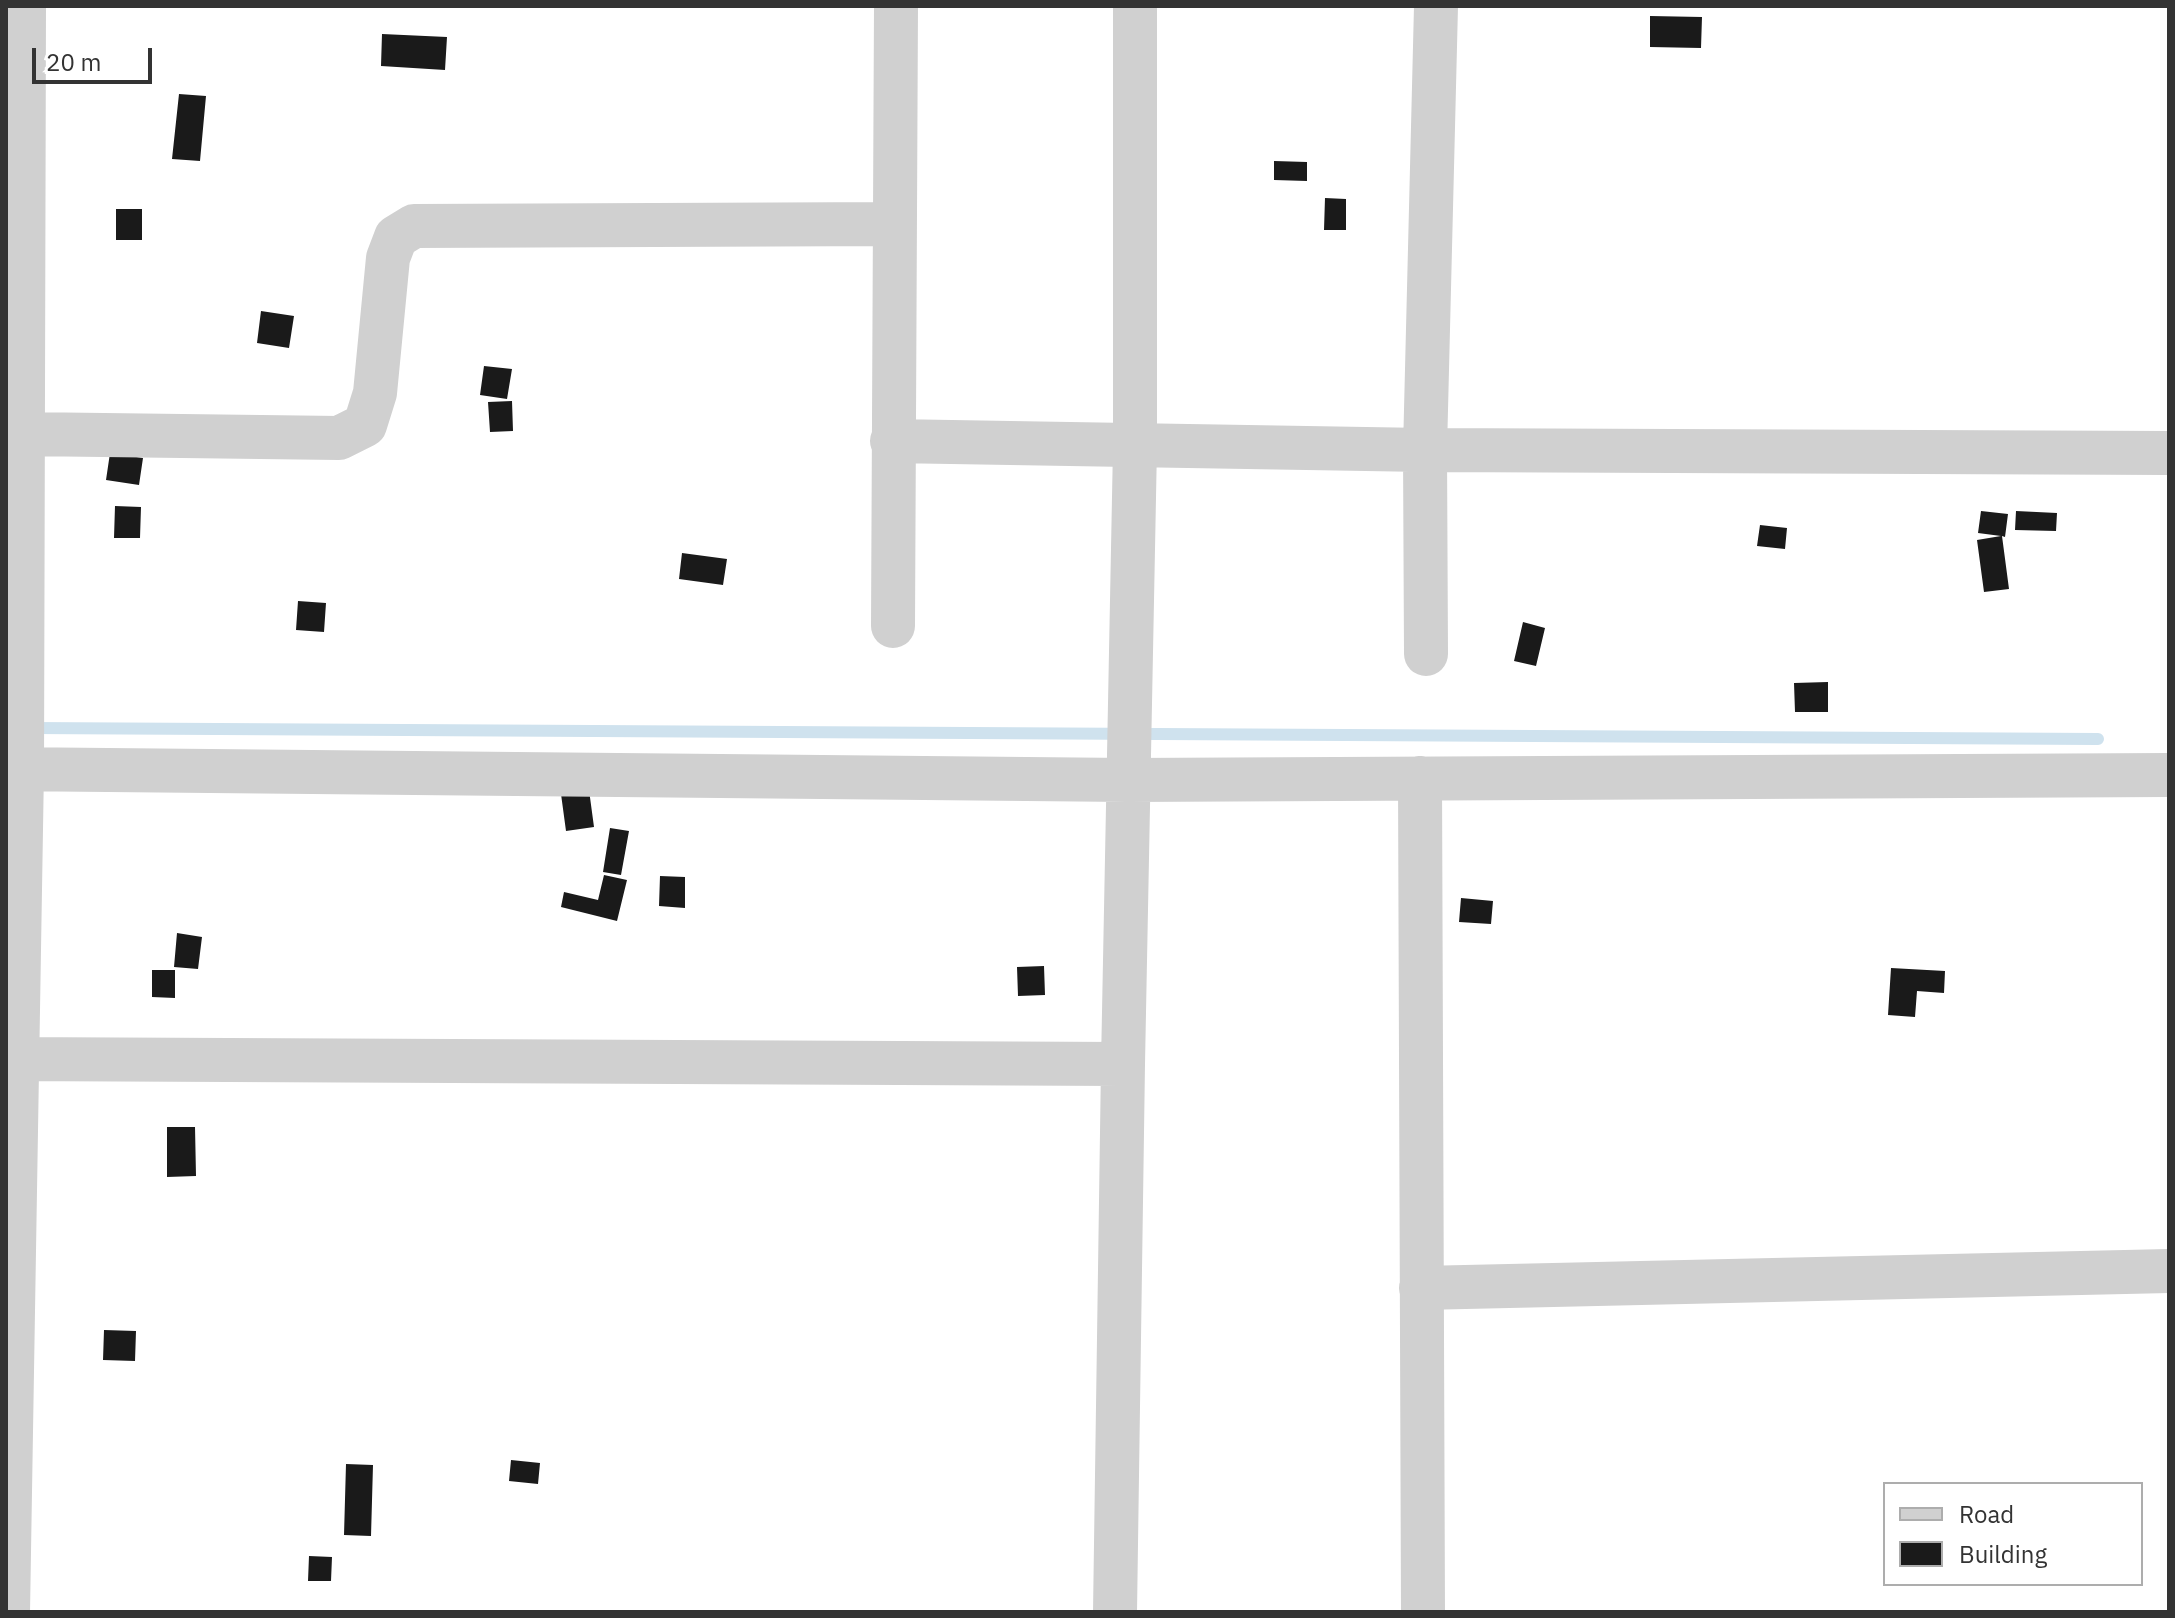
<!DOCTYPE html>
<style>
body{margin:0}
#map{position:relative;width:2175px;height:1618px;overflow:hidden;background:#fff;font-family:"IBM Plex Sans",sans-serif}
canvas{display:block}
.frame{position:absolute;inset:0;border:8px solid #333;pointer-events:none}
.legend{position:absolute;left:1883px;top:1482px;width:260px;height:104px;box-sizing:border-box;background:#fff;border:2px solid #adadad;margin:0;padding:10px 14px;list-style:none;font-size:24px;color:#333}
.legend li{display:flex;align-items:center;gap:16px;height:40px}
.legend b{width:40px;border:2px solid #adadad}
.scale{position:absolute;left:32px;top:48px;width:120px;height:36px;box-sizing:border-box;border:4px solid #333;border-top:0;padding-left:10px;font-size:24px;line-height:28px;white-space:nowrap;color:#333;-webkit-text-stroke:6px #fff;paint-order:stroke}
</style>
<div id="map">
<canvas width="2175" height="1618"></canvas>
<div class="frame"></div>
<ul class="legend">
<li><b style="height:10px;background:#d0d0d0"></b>Road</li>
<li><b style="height:22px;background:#1a1a1a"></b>Building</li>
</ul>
<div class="scale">20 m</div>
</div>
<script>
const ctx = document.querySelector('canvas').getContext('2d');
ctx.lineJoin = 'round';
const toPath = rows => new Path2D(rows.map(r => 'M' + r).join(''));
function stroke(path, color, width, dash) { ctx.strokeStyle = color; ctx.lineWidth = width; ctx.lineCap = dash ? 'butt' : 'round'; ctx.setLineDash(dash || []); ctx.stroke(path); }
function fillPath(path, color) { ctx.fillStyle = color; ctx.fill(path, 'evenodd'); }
stroke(toPath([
 [29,728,2098,739]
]), '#cfe2ee', 12);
fillPath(toPath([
 [1650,16,1702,17,1701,48,1650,47],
 [382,34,447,37,445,70,381,66],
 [179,94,206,96,200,161,172,159],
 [1274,161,1307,162,1307,181,1274,180],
 [1325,198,1346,199,1346,230,1324,230],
 [116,209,142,209,142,240,116,240],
 [261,311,294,316,289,348,257,343],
 [484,366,512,369,507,399,480,395],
 [512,401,513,431,490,432,488,402],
 [110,453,143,458,139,485,106,480],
 [115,506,141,507,140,538,114,538],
 [1981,511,2008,514,2005,537,2002,536,2009,589,1984,592,1977,540,2001,536,1978,533],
 [2016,511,2057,513,2056,531,2015,530],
 [1760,525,1787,528,1785,549,1757,546],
 [682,553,727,559,723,585,679,579],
 [298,601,326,603,324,632,296,630],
 [1523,622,1545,628,1536,666,1514,661],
 [1828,682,1828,712,1795,712,1794,683],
 [589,790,594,827,566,831,561,794],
 [610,828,629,831,621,875,603,872],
 [604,875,627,880,617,921,561,907,564,892,598,900],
 [660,876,685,877,685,908,659,906],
 [1461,898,1493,901,1491,924,1459,922],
 [177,933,202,937,198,969,174,967],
 [1044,966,1045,995,1018,996,1017,967],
 [1891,968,1945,971,1944,993,1917,991,1915,1017,1888,1015],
 [152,970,175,970,175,998,152,997],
 [167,1127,195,1127,196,1176,167,1177],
 [104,1330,136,1331,135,1361,103,1360],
 [511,1460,540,1463,538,1484,509,1481],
 [346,1464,373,1465,371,1536,344,1535],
 [309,1556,332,1557,331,1581,308,1581]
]), '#1a1a1a');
stroke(toPath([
 [25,434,339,438,365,425,375,393,388,258,396,237,414,226,894,224],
 [892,441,1425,450,2169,453],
 [893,626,896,6],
 [1426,654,1425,450,1436,6],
 [6,769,1128,780,2169,775],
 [1420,778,1423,1612],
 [6,1059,1123,1064],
 [1421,1288,2169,1271],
 [8,1612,22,769,24,6],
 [1115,1612,1123,1064,1135,446,1135,6]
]), '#d0d0d0', 44);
</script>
